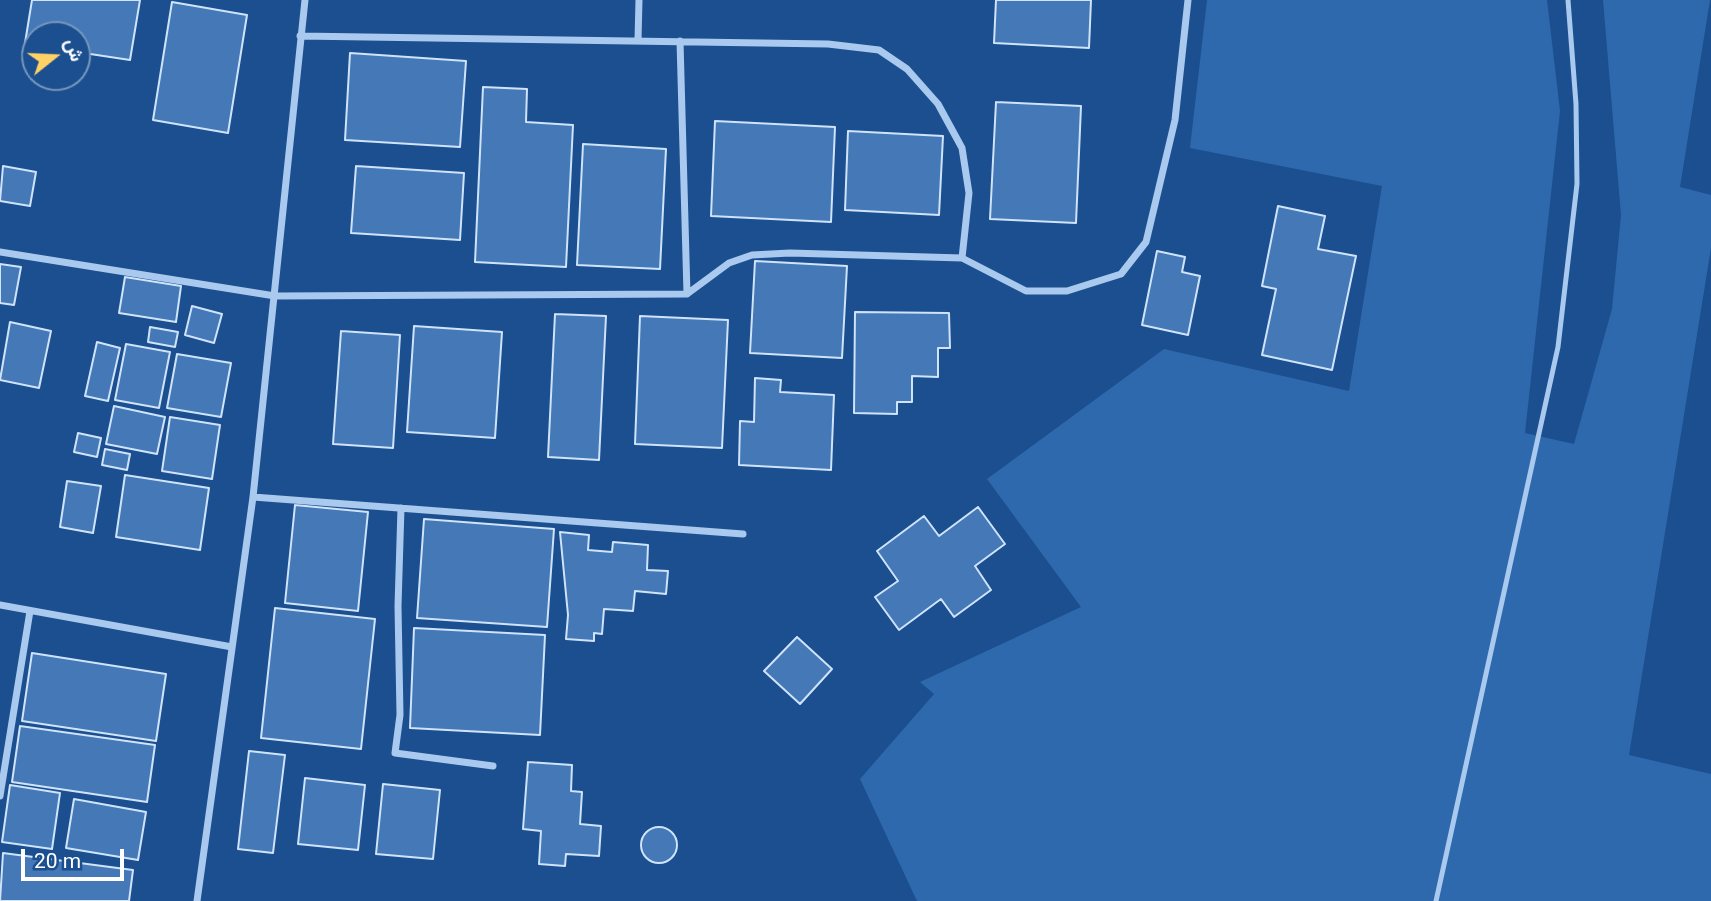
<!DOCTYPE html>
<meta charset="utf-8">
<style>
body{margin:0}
#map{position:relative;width:1711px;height:901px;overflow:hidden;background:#1b4f8f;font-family:Roboto,Vazirmatn,sans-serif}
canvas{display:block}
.north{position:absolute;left:21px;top:21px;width:70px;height:70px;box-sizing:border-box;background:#1b4f8f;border:2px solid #7695bc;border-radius:50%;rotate:72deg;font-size:19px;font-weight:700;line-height:28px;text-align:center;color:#fff}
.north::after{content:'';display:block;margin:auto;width:24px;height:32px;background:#ffd166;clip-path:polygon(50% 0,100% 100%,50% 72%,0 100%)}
.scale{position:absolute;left:21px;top:849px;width:103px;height:32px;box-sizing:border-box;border:4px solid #fff;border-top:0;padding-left:9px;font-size:21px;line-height:24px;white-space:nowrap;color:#fff;-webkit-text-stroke:5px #1b4f8f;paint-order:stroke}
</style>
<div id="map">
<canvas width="1711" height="901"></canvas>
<div class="north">ش</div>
<div class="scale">20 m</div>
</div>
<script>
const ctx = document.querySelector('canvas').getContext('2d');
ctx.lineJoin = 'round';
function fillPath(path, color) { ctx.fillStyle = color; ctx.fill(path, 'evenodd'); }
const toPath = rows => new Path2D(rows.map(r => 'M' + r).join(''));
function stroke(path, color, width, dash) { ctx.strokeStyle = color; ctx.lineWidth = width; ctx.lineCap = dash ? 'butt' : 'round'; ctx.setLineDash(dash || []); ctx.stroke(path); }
fillPath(toPath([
 [1207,0,1547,0,1560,111,1525,433,1574,444,1612,309,1621,215,1603,0,1710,0,1680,187,1711,195,1711,248,1629,755,1711,774,1711,901,917,901,860,779,934,694,920,682,1081,607,987,479,1164,349,1349,391,1382,186,1190,148]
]), '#2e69ad');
const building = toPath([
 [32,0,140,0,130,60,77,52,77,35,35,35,35,45,25,43,32,0],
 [996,0,1091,0,1089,48,994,43,996,0],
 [172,2,247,15,228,133,153,120,172,2],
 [350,53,466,61,460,147,345,140,350,53],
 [483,87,527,89,526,122,573,125,566,267,475,262,483,87],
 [996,102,1081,106,1076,223,990,219,996,102],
 [715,121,835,127,831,222,711,216,715,121],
 [848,131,943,136,939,215,845,210,848,131],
 [583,144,666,149,660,269,577,265,583,144],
 [3,166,36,172,30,206,0,201,3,166],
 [356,166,464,173,460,240,351,233,356,166],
 [1278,206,1325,216,1318,249,1356,256,1332,370,1262,355,1276,289,1262,286,1278,206],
 [1157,251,1185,257,1182,272,1200,276,1188,335,1142,325,1157,251],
 [755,261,847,266,842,358,750,353,755,261],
 [0,264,21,267,14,305,0,303,0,264],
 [125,277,181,286,176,322,119,313,125,277],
 [192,306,222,314,214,343,185,335,192,306],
 [855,312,949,313,950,348,938,348,938,377,912,376,912,402,897,402,897,414,854,413,855,312],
 [555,314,606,316,599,460,548,457,555,314],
 [640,316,728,320,722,448,635,444,640,316],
 [10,322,51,331,39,388,0,380,10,322],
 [414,326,502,332,495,438,407,432,414,326],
 [150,327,178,332,175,347,148,342,150,327],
 [341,331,400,335,393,448,333,444,341,331],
 [97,342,120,348,108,401,85,396,97,342],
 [126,344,170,352,159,408,115,400,126,344],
 [177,354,231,363,221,417,167,408,177,354],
 [755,378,781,380,780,392,834,395,831,470,739,465,740,421,754,422,755,378],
 [114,406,165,417,157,454,106,444,114,406],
 [170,417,220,425,212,479,162,471,170,417],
 [78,433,101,438,97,457,74,452,78,433],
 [105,449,130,454,127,470,102,465,105,449],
 [125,475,209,488,200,550,116,537,125,475],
 [67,481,101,486,93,533,60,527,67,481],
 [295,505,368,512,358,611,285,603,295,505],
 [978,507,1005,544,975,566,991,590,954,617,941,599,899,630,875,597,898,581,877,551,924,516,939,536,978,507],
 [424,519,554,529,547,627,417,618,424,519],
 [560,532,589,535,588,550,612,552,613,542,648,545,647,570,668,571,666,594,635,591,633,611,604,609,602,634,594,633,594,641,566,639,568,615,560,532],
 [275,608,375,619,361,749,261,738,275,608],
 [414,628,545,635,540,735,410,728,414,628],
 [797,637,832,669,800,704,764,671,797,637],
 [32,653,166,674,156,741,22,721,32,653],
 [20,726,155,745,147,802,12,782,20,726],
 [249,751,285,755,273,853,238,849,249,751],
 [528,762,572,765,571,791,582,792,580,824,601,826,599,856,566,854,565,866,539,864,541,831,523,829,528,762],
 [305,778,365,785,358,850,298,844,305,778],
 [383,784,440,790,433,859,376,854,383,784],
 [10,785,60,793,52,849,2,842,10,785],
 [74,799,146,812,138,860,66,848,74,799],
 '641 845a18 18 0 1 1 36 0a18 18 0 1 1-36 0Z',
 [3,853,133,870,129,901,0,901,3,853]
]);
fillPath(building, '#4478b7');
stroke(building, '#cfe3fa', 2);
stroke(toPath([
 [1436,901,1558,347,1577,184,1576,104,1568,0]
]), '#a9c9ee', 5);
stroke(toPath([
 [300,36,828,44,879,50,907,69,938,104,962,148,969,193,962,258],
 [638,40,639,0],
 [680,41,687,294],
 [0,252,275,296,687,294,729,263,752,255,790,253,962,258,1026,291,1067,291,1121,274,1146,242,1175,120,1188,0],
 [253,497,743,534],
 [401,508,398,606,400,715,395,753,493,766],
 [0,605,232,647],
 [0,796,30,611],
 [197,901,253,497,305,0]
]), '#a9c9ee', 7);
</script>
